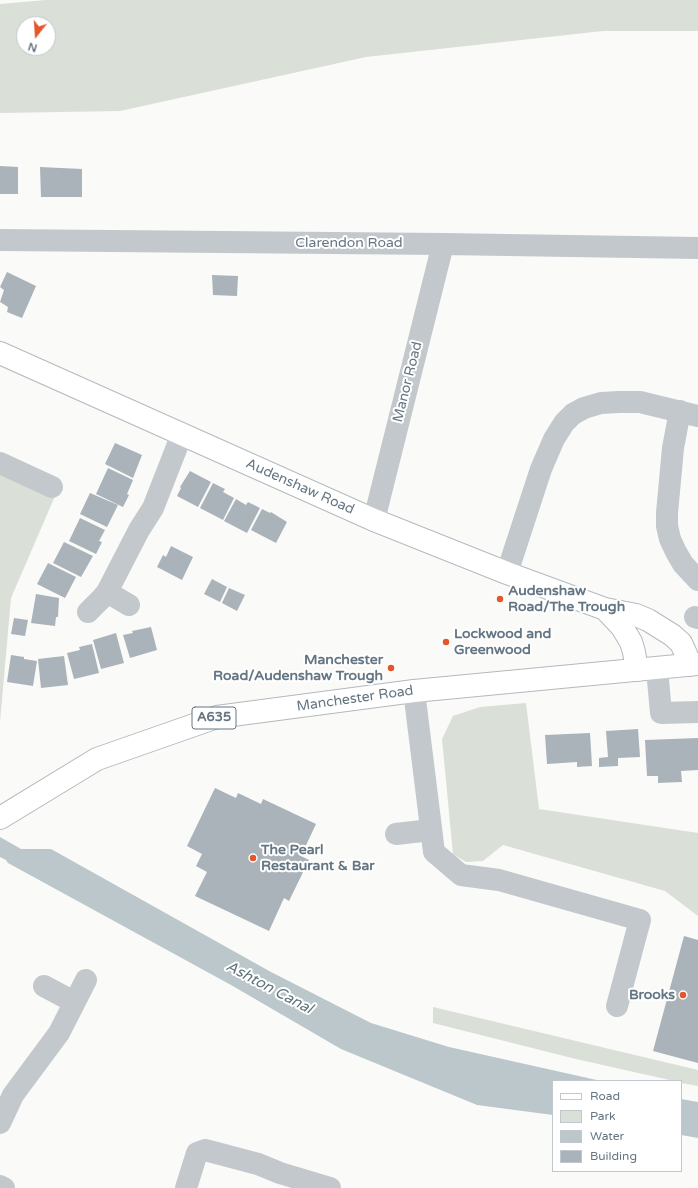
<!DOCTYPE html>
<style>
body{margin:0}
#map{position:relative;width:698px;height:1188px;overflow:hidden;background:#fafaf8;font-family:"Varela Round",sans-serif}
canvas{display:block}
.legend{position:absolute;left:552px;top:1080px;width:130px;height:92px;box-sizing:border-box;background:#fff;border:1px solid #c1c8cd;margin:0;padding:5px 7px;list-style:none;font-size:12px;color:#657683}
.legend li{display:flex;align-items:center;gap:8px;height:20px}
.legend b{width:20px;border:1px solid #c1c8cd}
.north{position:absolute;left:16px;top:16px;width:40px;height:40px;box-sizing:border-box;background:#fff;border:1px solid #c1c8cd;border-radius:50%;rotate:197deg;font-size:11px;font-weight:700;line-height:16px;text-align:center;color:#657683}
.north::after{content:'';display:block;margin:auto;width:14px;height:18px;background:#e4572e;clip-path:polygon(50% 0,100% 100%,50% 72%,0 100%)}
</style>
<div id="map">
<canvas width="698" height="1188"></canvas>
<ul class="legend">
<li><b style="height:5px;background:#fff"></b>Road</li>
<li><b style="height:11px;background:#dadfd7"></b>Park</li>
<li><b style="height:11px;background:#bbc7cb"></b>Water</li>
<li><b style="height:11px;background:#aab3b9"></b>Building</li>
</ul>
<div class="north">N</div>
</div>
<script>
const ctx = document.querySelector('canvas').getContext('2d');
ctx.lineJoin = 'round';
function fillPath(path, color) { ctx.fillStyle = color; ctx.fill(path, 'evenodd'); }
const toPath = rows => new Path2D(rows.map(r => 'M' + r).join(''));
function stroke(path, color, width, dash) { ctx.strokeStyle = color; ctx.lineWidth = width; ctx.lineCap = dash ? 'butt' : 'round'; ctx.setLineDash(dash || []); ctx.stroke(path); }
function write(font, color, halo, rows, align = 'center') {
  ctx.font = font + ' "Varela Round",sans-serif'; ctx.lineWidth = 4; ctx.setLineDash([]); ctx.textBaseline = 'middle'; ctx.strokeStyle = halo; ctx.fillStyle = color; for (const [text, x, y, turn = 0] of rows) {
    ctx.save(); ctx.translate(x, y); ctx.rotate((+turn || 0) * Math.PI / 180); ctx.textAlign = isNaN(turn) ? turn : align; if (halo) ctx.strokeText(text, 0, 0); ctx.fillText(text, 0, 0); ctx.restore();
  }
}
fillPath(toPath([
 [46,0,698,0,698,31,603,31,366,57,120,111,0,113,0,4],
 [24,24,48,24,48,48,24,48],
 [0,470,55,496,11,598,0,722],
 [526,703,539,809,698,833,698,916,665,891,503,845,483,861,466,862,453,854,442,739,453,716,480,707],
 [433,1007,698,1070,698,1086,681,1083,681,1081,674,1081,576,1059,433,1023]
]), '#dadfd7');
fillPath(toPath([
 [0,837,21,849,51,849,271,972,371,1023,449,1047,601,1081,553,1081,553,1115,477,1105,341,1049,231,985,8,863,6,860,0,857],
 [681,1099,698,1102,698,1138,681,1135]
]), '#bbc7cb');
fillPath(toPath([
 [0,166,18,167,18,194,0,194],
 [40,167,82,169,82,197,41,197],
 [7,272,36,286,22,318,7,312,8,307,0,302,4,290,0,287],
 [212,275,238,276,237,296,213,295],
 [115,443,142,455,133,478,105,464],
 [108,468,133,480,127,494,129,495,123,507,96,494],
 [190,471,211,482,198,507,177,496,181,488,180,487],
 [213,483,225,489,223,492,234,498,223,520,200,508],
 [90,493,118,505,107,527,80,514],
 [236,499,246,505,248,502,260,508,247,533,224,521],
 [262,509,270,513,271,512,287,522,276,543,251,530],
 [80,518,105,530,99,541,102,542,96,554,69,541],
 [64,542,93,556,81,577,53,563],
 [171,546,193,557,182,580,157,567,163,555,166,557],
 [48,563,76,577,65,598,37,584],
 [212,579,227,587,220,602,204,594],
 [229,588,245,595,237,611,222,603],
 [36,594,59,598,58,617,56,617,55,626,31,623],
 [14,618,28,620,25,636,11,634],
 [151,627,157,650,130,658,123,635,133,633,132,631],
 [116,633,124,663,101,669,93,640],
 [92,644,99,673,74,679,67,653,80,650,79,647],
 [11,655,24,657,24,659,37,661,33,686,7,682],
 [64,656,68,685,41,688,38,659],
 [638,729,640,757,618,758,618,766,599,767,599,758,608,757,606,731],
 [590,733,592,766,577,767,577,762,547,764,545,735],
 [698,738,698,770,681,771,682,782,658,783,658,776,647,776,645,740],
 [215,788,236,798,238,793,261,804,263,799,316,824,301,856,309,860,289,901,284,898,269,931,195,896,207,872,196,866,202,854,187,846],
 [684,936,698,940,698,1063,653,1051]
]), '#aab3b9');
const major = toPath([
 [0,353,374,520,507,573,605,609,636,615,648,620,672,635,681,643,686,654,689,665],
 [605,609,622,627,631,642,634,652,637,670]
]);
const highway = toPath([
 [0,818,97,759,217,717,414,691,698,664]
]);
stroke(major, '#b5babe', 24);
stroke(highway, '#b4b9bd', 24);
stroke(toPath([
 [0,240,443,244,698,248],
 [680,411,673,448,667,513,667,526,670,539,676,552,683,564,698,580],
 [0,463,52,487],
 [374,520,443,244],
 [507,573,541,469,554,439,564,423,573,414,584,408,601,403,619,402,640,402,698,416],
 [107,592,129,605],
 [88,612,102,598,107,592,139,530,153,508,182,434],
 [695,617,698,618],
 [657,669,661,713,698,712],
 [414,691,434,852,461,875,499,880,640,920,617,1006],
 [396,834,431,830],
 [44,986,74,1002],
 [0,1123,13,1095,59,1033,86,980],
 [0,1186,4,1188],
 [186,1188,197,1153,205,1150,258,1164,280,1173,330,1188]
]), '#c3c8cc', 22);
stroke(major, '#fff', 22);
stroke(highway, '#fff', 22);
for (const [x, y, r, color] of [
 [500,599,4,"#e4572e"],
 [446,642,4,"#e4572e"],
 [391,668,4,"#e4572e"],
 [253,858,4,"#e4572e"],
 [683,995,4,"#e4572e"]
]) { const dot = new Path2D(); dot.arc(x, y, r, 0, 2 * Math.PI); ctx.fillStyle = color; ctx.fill(dot); stroke(dot, '#fff', 1.5); }
for (const [x, y, w] of [
 [214,718,44]
]) { const box = new Path2D(); box.roundRect(x - w / 2, y - 11, w, 22, 3); ctx.fillStyle = '#fff'; ctx.fill(box); stroke(box, '#657683', 1); }
write('bold 13px', '#657683', null, [
 ["A635",214,718]
]);
write('14px', '#657683', '#fff', [
 ["Clarendon Road",349,243],
 ["Manor Road",408,382,-76],
 ["Audenshaw Road",300,487,24],
 ["Manchester Road",355,699,-8]
]);
write('bold 14px', '#657683', '#fff', [
 ["Audenshaw",508,591],
 ["Road/The Trough",508,607],
 ["Lockwood and",454,634],
 ["Greenwood",454,650],
 ["Manchester",383,660,"right"],
 ["Road/Audenshaw Trough",383,676,"right"],
 ["The Pearl",261,850],
 ["Restaurant & Bar",261,866],
 ["Brooks",675,995,"right"]
], 'left');
write('italic 15px', '#60757c', '#fff', [
 ["Ashton Canal",269,988,28]
]);
</script>
